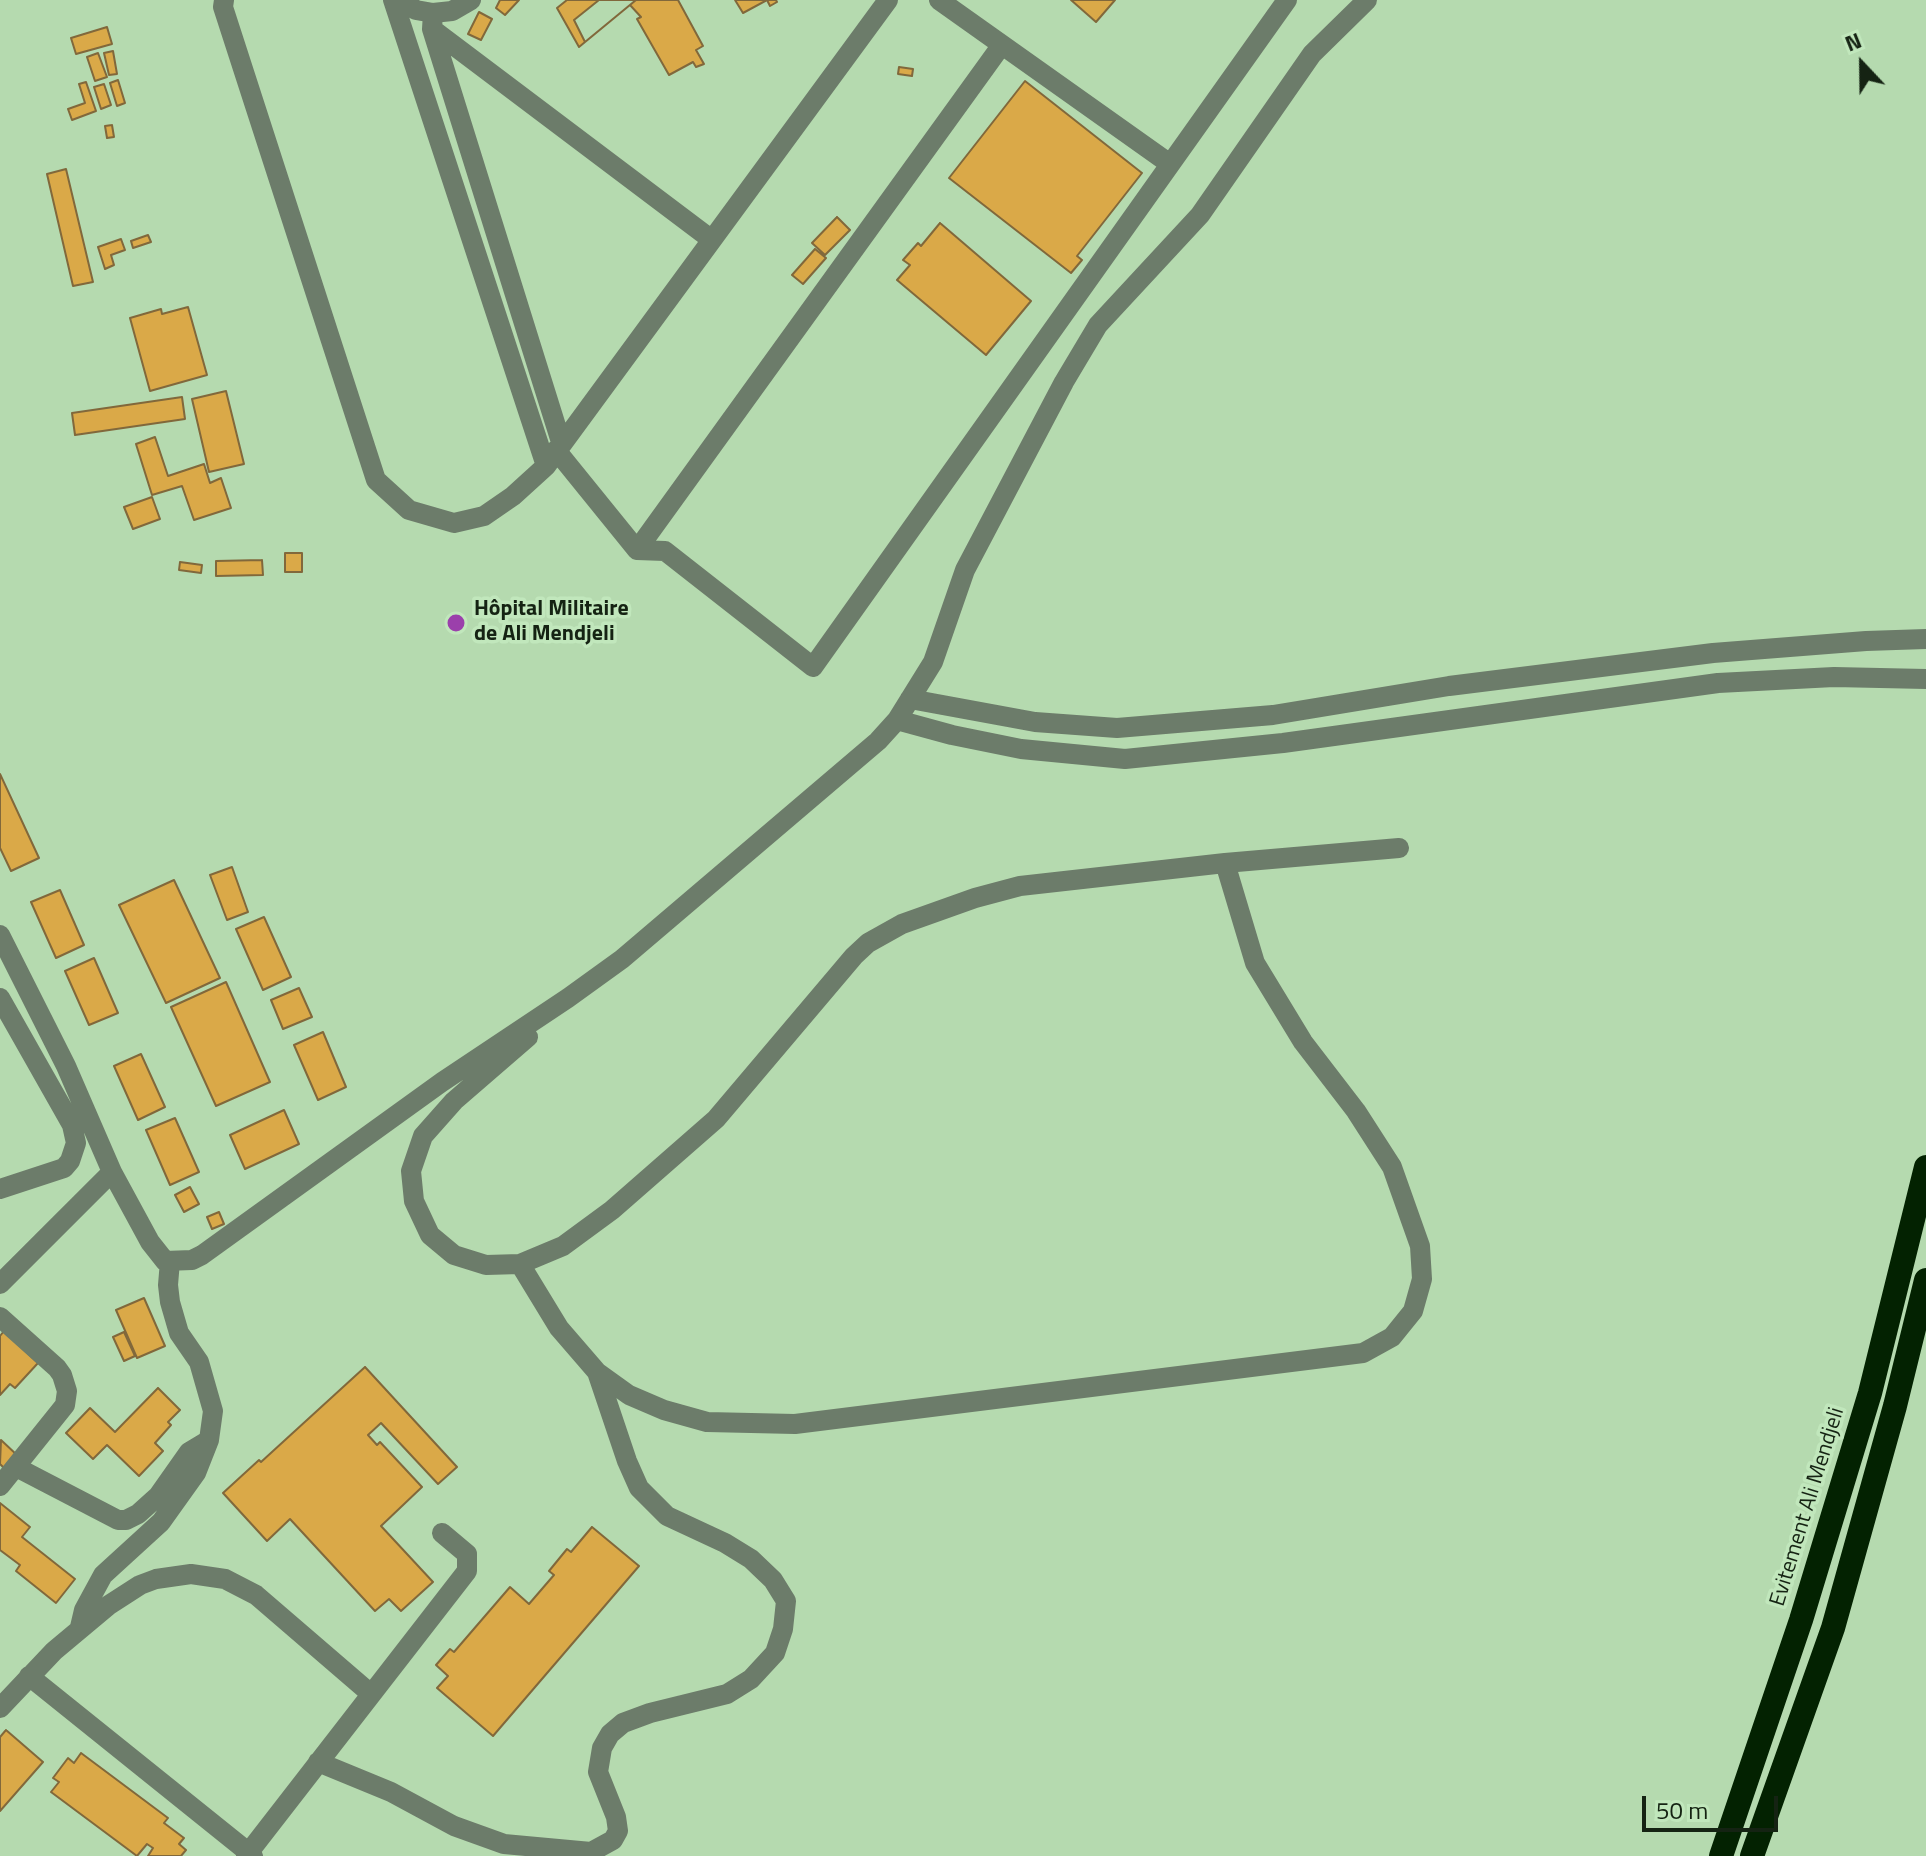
<!DOCTYPE html>
<meta charset="utf-8">
<style>
body{margin:0}
#map{position:relative;width:1926px;height:1856px;overflow:hidden;background:#b5daaf;font-family:"Titillium Web",sans-serif}
canvas{display:block}
.north{position:absolute;left:1822px;top:24px;width:80px;height:80px;-webkit-text-stroke:6px #c1e7bc;paint-order:stroke;rotate:338deg;font-size:22px;font-weight:700;line-height:32px;text-align:center;color:#152313}
.north::after{content:'';display:block;margin:auto;width:28px;height:36px;background:#152313;clip-path:polygon(50% 0,100% 100%,50% 72%,0 100%)}
.scale{position:absolute;left:1642px;top:1796px;width:136px;height:36px;box-sizing:border-box;border:4px solid #152313;border-top:0;padding-left:10px;font-size:24px;line-height:28px;white-space:nowrap;color:#152313;-webkit-text-stroke:6px #c1e7bc;paint-order:stroke}
</style>
<div id="map">
<canvas width="1926" height="1856"></canvas>
<div class="north">N</div>
<div class="scale">50 m</div>
</div>
<script>
const ctx = document.querySelector('canvas').getContext('2d');
ctx.lineJoin = 'round';
function fillPath(path, color) { ctx.fillStyle = color; ctx.fill(path, 'evenodd'); }
const toPath = rows => new Path2D(rows.map(r => 'M' + r).join(''));
function stroke(path, color, width, dash) { ctx.strokeStyle = color; ctx.lineWidth = width; ctx.lineCap = dash ? 'butt' : 'round'; ctx.setLineDash(dash || []); ctx.stroke(path); }
function write(font, color, halo, rows, align = 'center') {
  ctx.font = font + ' "Titillium Web",sans-serif'; ctx.lineWidth = 7; ctx.setLineDash([]); ctx.textBaseline = 'middle'; ctx.strokeStyle = halo; ctx.fillStyle = color; for (const [text, x, y, turn = 0] of rows) {
    ctx.save(); ctx.translate(x, y); ctx.rotate((+turn || 0) * Math.PI / 180); ctx.textAlign = isNaN(turn) ? turn : align; if (halo) ctx.strokeText(text, 0, 0); ctx.fillText(text, 0, 0); ctx.restore();
  }
}
const building = toPath([
 [500,0,519,0,505,15,496,8,500,0],
 [567,0,636,0,579,47,557,8,567,0],
 [599,0,636,0,585,42,574,20,599,0],
 [636,0,678,0,703,46,696,50,704,64,696,67,693,62,669,75,637,19,641,17,630,5,636,0],
 [735,0,776,0,777,2,770,6,767,0,743,13,735,0],
 [1071,0,1115,0,1096,22,1071,0],
 [479,12,492,19,481,40,468,34,479,12],
 [107,27,112,44,76,54,71,38,107,27],
 [113,51,117,74,109,75,104,53,113,51],
 [98,53,107,77,95,81,87,57,98,53],
 [899,67,913,69,912,76,898,74,899,67],
 [118,80,125,103,117,106,110,83,118,80],
 [1025,81,1142,173,1077,256,1082,260,1071,273,949,178,1025,81],
 [86,82,96,111,72,120,68,109,85,103,79,84,86,82],
 [104,84,111,105,101,109,94,87,104,84],
 [112,125,114,137,107,138,105,126,112,125],
 [66,169,93,282,73,286,47,174,66,169],
 [837,217,850,230,825,255,812,243,837,217],
 [940,223,1031,301,986,355,897,280,910,265,903,260,918,243,921,246,940,223],
 [148,235,151,242,133,248,131,241,148,235],
 [121,239,125,250,111,255,114,265,105,269,98,247,121,239],
 [815,249,826,258,803,284,792,275,815,249],
 [188,307,207,375,150,391,130,318,161,309,162,314,188,307],
 [226,391,244,464,209,472,192,399,226,391],
 [182,397,185,419,75,435,72,413,182,397],
 [155,437,168,476,204,464,210,483,221,478,231,508,194,520,182,486,152,495,136,444,155,437],
 [152,497,160,519,133,529,124,507,152,497],
 [285,553,302,553,302,572,285,572,285,553],
 [262,560,263,575,216,576,216,561,262,560],
 [180,562,202,565,201,573,179,570,180,562],
 [0,774,39,858,11,871,0,848,0,774],
 [232,867,248,912,227,920,210,875,232,867],
 [174,880,220,978,166,1003,119,905,174,880],
 [60,890,84,945,56,958,31,902,60,890],
 [264,917,291,977,263,990,236,929,264,917],
 [94,958,118,1013,89,1025,65,971,94,958],
 [226,982,270,1082,216,1106,171,1007,226,982],
 [299,988,312,1017,283,1029,271,1000,299,988],
 [323,1032,346,1087,318,1100,294,1045,323,1032],
 [141,1054,165,1107,138,1120,114,1066,141,1054],
 [284,1110,299,1144,245,1169,230,1135,284,1110],
 [175,1118,199,1172,170,1185,146,1130,175,1118],
 [190,1187,199,1204,184,1212,175,1195,190,1187],
 [219,1212,224,1224,212,1229,207,1217,219,1212],
 [144,1298,165,1346,137,1358,116,1310,144,1298],
 [4,1331,38,1363,15,1388,10,1384,0,1395,0,1336,4,1331],
 [124,1332,135,1356,124,1361,113,1337,124,1332],
 [365,1367,457,1467,438,1484,381,1423,368,1435,377,1445,380,1442,422,1487,381,1526,433,1582,401,1611,389,1599,375,1611,290,1519,267,1541,223,1493,259,1460,261,1462,365,1367],
 [158,1388,180,1410,168,1422,171,1425,155,1443,163,1451,139,1476,107,1445,93,1459,66,1433,90,1408,115,1432,158,1388],
 [1,1440,18,1456,6,1470,0,1464,1,1440],
 [0,1503,30,1527,22,1537,75,1579,56,1603,16,1571,20,1565,0,1550,0,1503],
 [592,1527,639,1566,493,1736,437,1688,448,1676,436,1665,450,1649,454,1652,510,1587,529,1604,554,1575,549,1571,567,1549,571,1552,592,1527],
 [6,1730,43,1762,0,1811,0,1737,6,1730],
 [81,1753,168,1818,164,1823,184,1838,179,1844,186,1850,181,1856,148,1856,153,1848,147,1844,137,1856,51,1792,59,1782,53,1778,68,1758,74,1763,81,1753]
]);
fillPath(building, '#daa948');
stroke(building, '#81683b', 2);
stroke(toPath([
 [224,0,223,7,376,480,409,510,454,523,484,516,513,496,546,466,888,0],
 [393,0,546,466],
 [400,0,416,10,433,13,452,11,471,0],
 [939,0,1170,164],
 [433,13,432,29,561,442],
 [432,29,712,240],
 [556,450,637,550],
 [637,550,665,551,813,667,1287,0],
 [637,550,1001,46],
 [910,699,1035,722,1117,728,1273,715,1449,686,1713,653,1866,641,1926,639],
 [897,720,952,735,1021,749,1125,759,1283,743,1718,683,1834,677,1926,679],
 [0,935,66,1066,112,1172,150,1242,165,1261,192,1260,202,1255,442,1082,568,998,622,959,878,741,897,720,933,662,965,570,1064,382,1098,325,1200,215,1312,54,1367,0],
 [0,998,72,1125,76,1143,70,1161,64,1168,0,1189],
 [528,1037,454,1101,423,1136,411,1171,414,1201,430,1235,454,1255,486,1265,520,1264,563,1246,612,1210,716,1119,854,956,868,943,902,924,975,898,1020,886,1225,863,1399,848],
 [520,1264,559,1328,597,1372,629,1395,664,1410,707,1422,795,1424,1363,1353,1392,1337,1413,1311,1422,1279,1420,1246,1392,1167,1356,1111,1303,1042,1255,963,1225,863],
 [0,1284,112,1172],
 [0,1317,57,1368,62,1375,67,1391,65,1405,0,1486],
 [16,1467,118,1520,126,1520,138,1514,158,1496,189,1452,209,1440],
 [80,1627,84,1610,103,1575,161,1522,196,1473,209,1440,213,1411,199,1362,179,1333,170,1302,168,1285,170,1261],
 [29,1676,253,1856],
 [0,1708,54,1651,109,1605,140,1585,156,1579,191,1574,225,1579,256,1595,371,1694],
 [318,1762,391,1792,454,1826,504,1844,591,1852,613,1840,618,1831,616,1817,598,1772,602,1748,610,1734,623,1723,650,1713,727,1694,751,1679,775,1653,783,1629,786,1601,773,1580,751,1559,725,1543,667,1516,639,1488,627,1461,597,1372],
 [246,1856,467,1571,467,1554,442,1533]
]), '#6c7c6a', 20);
stroke(toPath([
 [1721,1856,1801,1620,1870,1393,1926,1167],
 [1752,1856,1833,1628,1895,1406,1926,1280]
]), '#032201', 24);
for (const [x, y, r, color] of [
 [456,623,10,"#9b40ab"]
]) { const dot = new Path2D(); dot.arc(x, y, r, 0, 2 * Math.PI); ctx.fillStyle = color; ctx.fill(dot); stroke(dot, '#c1e7bc', 3); }
write('bold 22px', '#152313', '#c1e7bc', [
 ["Hôpital Militaire",474,610],
 ["de Ali Mendjeli",474,635]
], 'left');
write('22px', '#152313', '#c1e7bc', [
 ["Evitement Ali Mendjeli",1808,1507,-73]
]);
</script>
